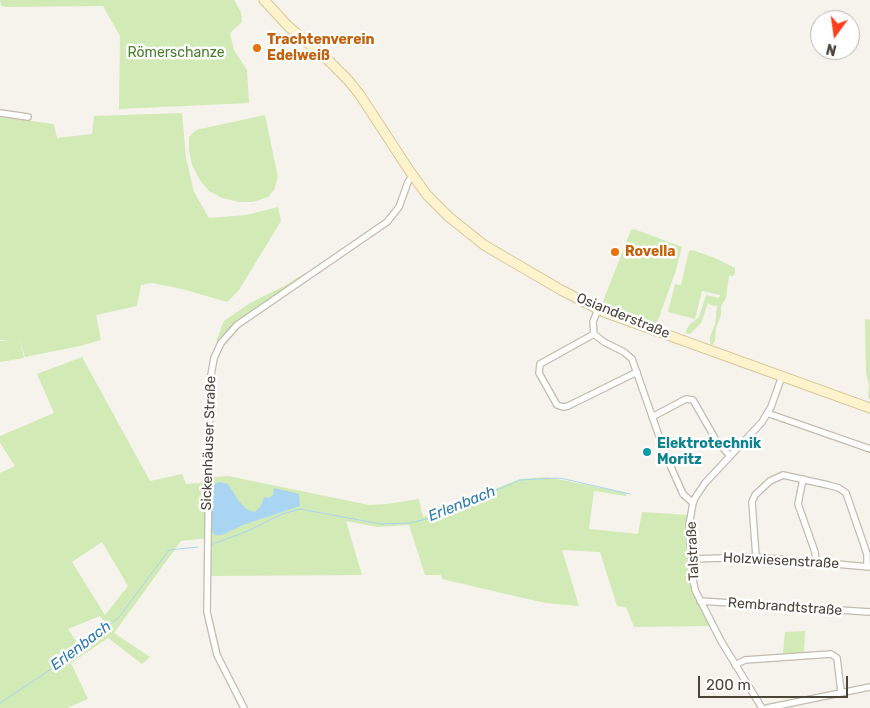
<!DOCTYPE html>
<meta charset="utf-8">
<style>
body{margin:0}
#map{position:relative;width:870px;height:708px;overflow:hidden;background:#f6f3ec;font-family:Rubik,sans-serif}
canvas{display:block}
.north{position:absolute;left:810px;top:10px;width:50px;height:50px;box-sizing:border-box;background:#fff;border:1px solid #b7b4b0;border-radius:50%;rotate:194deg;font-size:14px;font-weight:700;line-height:20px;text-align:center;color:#4b4439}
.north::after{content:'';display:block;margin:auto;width:18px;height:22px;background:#fc3f1d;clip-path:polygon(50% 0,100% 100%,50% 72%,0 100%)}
.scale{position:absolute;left:698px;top:676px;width:150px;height:22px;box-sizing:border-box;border:2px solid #4b4439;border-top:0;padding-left:6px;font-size:15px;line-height:18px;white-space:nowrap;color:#4b4439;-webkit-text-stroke:4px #fff;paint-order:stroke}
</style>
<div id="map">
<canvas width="870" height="708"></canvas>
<div class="north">N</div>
<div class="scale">200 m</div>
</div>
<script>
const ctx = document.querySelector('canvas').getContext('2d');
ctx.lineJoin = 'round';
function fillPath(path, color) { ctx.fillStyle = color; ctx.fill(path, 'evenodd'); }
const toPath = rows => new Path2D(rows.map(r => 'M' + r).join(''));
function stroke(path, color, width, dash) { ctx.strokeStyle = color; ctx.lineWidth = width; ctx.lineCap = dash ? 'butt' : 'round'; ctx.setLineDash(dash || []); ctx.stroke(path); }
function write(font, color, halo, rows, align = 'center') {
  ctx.font = font + ' Rubik,sans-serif'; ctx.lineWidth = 5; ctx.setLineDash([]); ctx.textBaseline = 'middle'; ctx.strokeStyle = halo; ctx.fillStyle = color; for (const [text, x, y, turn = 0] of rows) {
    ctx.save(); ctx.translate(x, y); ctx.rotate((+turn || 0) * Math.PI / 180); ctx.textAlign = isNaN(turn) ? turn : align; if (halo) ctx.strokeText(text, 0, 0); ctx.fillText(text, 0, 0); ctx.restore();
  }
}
fillPath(toPath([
 [0,0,234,0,241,12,242,22,230,33,234,50,247,70,249,103,119,109,120,36,103,6,7,7,1,6],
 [182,113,186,158,194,192,209,218,246,215,278,207,281,221,239,290,227,302,182,289,152,283,141,285,137,306,96,315,101,340,80,346,25,357,19,338,24,358,0,362,0,341,9,340,0,340,0,117,54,124,57,138,92,134,94,116],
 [265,115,278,177,274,190,268,197,253,202,239,202,222,198,209,191,200,180,192,165,189,150,189,137,196,130],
 [634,229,682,247,676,270,656,326,630,318,602,307,604,299,631,230],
 [692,250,715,258,735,268,735,273,733,276,729,276,726,298,721,306,721,315,716,328,715,341,712,345,710,343,710,337,715,324,717,305,713,306,708,303,701,323,690,334,686,333,686,331,689,325,699,317,706,295,719,298,720,295,702,291,695,319,668,312,675,284,681,285,689,251],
 [317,270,243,320,220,343,216,341,224,321,250,303,284,286,305,273],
 [865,319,870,320,870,399,868,398,869,385,866,373],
 [82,357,150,481,182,474,186,484,202,483,203,478,228,476,369,505,387,504,419,499,423,517,520,479,547,477,627,493,626,496,594,491,589,529,638,534,642,512,688,515,687,531,693,590,698,602,710,626,634,627,626,607,617,606,600,552,562,550,579,606,545,603,442,579,441,575,425,575,409,525,377,527,346,521,362,575,208,576,209,538,181,541,114,633,150,657,142,664,108,638,71,663,88,699,67,708,0,708,0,473,15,466,0,443,0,436,54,413,37,374],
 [102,542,128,586,105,615,72,562],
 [100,616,110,628,80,647,68,629],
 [805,631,804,653,783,654,785,632]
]), '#d2eab5');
fillPath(toPath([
 [219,482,228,484,238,500,246,509,255,512,261,506,264,497,269,498,273,495,274,488,299,494,300,506,243,525,222,535,215,535,211,530,211,486]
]), '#a9d4f2');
stroke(toPath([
 [210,545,248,531,282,514,300,509,381,524,410,523,434,517,520,480,560,478,630,494],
 [0,703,86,646,119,617,169,550,198,547]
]), '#a9d4f2', 1);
const street = toPath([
 [0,113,28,117],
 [598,309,593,322,594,334,604,342,624,352,632,359,666,456,683,494,693,503],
 [594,334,540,364,539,373,557,405,563,407,568,406,637,372],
 [767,413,870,449],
 [652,417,686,399,693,400,716,440,730,456],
 [803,479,798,504,815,552,816,562],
 [756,557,752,502,755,495,770,481,783,475,828,485,839,488,846,493,867,554,867,566],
 [692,559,756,557,870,567],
 [700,601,870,612],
 [735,665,745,660,831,654,837,658,841,692],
 [244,708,217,655,207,612,210,381,214,358,221,343,237,325,387,222,399,207,408,182,413,175],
 [762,708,721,641,695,590,693,579,689,525,693,503,695,498,705,483,762,422,771,407,782,376],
 [767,708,870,687]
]);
const secondary = toPath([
 [264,0,288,26,329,61,348,80,360,95,409,170,427,195,449,217,484,245,561,290,604,312,870,408]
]);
stroke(street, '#c2bbae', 8);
stroke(secondary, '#d6c79b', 11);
stroke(street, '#fff', 5.5);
stroke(secondary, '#fff3cd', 9);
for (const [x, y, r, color] of [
 [257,48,5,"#e8710a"],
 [615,252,5,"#e8710a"],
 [647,452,5,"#0f9aa8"]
]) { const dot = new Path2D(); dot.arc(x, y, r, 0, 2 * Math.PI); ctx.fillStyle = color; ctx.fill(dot); stroke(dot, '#fff', 2); }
write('bold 14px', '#c56008', '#fff', [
 ["Trachtenverein",267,40],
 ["Edelweiß",267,56],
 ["Rovella",625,252]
], 'left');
write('14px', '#4a7f2a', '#fff', [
 ["Römerschanze",176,53]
]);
write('14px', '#4b4439', '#fff', [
 ["Osianderstraße",623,316,22],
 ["Sickenhäuser Straße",209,443,-88],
 ["Talstraße",693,551,-93],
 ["Holzwiesenstraße",781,561,3],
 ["Rembrandtstraße",785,607,4]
]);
write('bold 14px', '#0d838f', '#fff', [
 ["Elektrotechnik",657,444],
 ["Moritz",657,460]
], 'left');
write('italic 15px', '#2e7ab2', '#fff', [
 ["Erlenbach",462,504,-22],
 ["Erlenbach",81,646,-37]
]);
</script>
